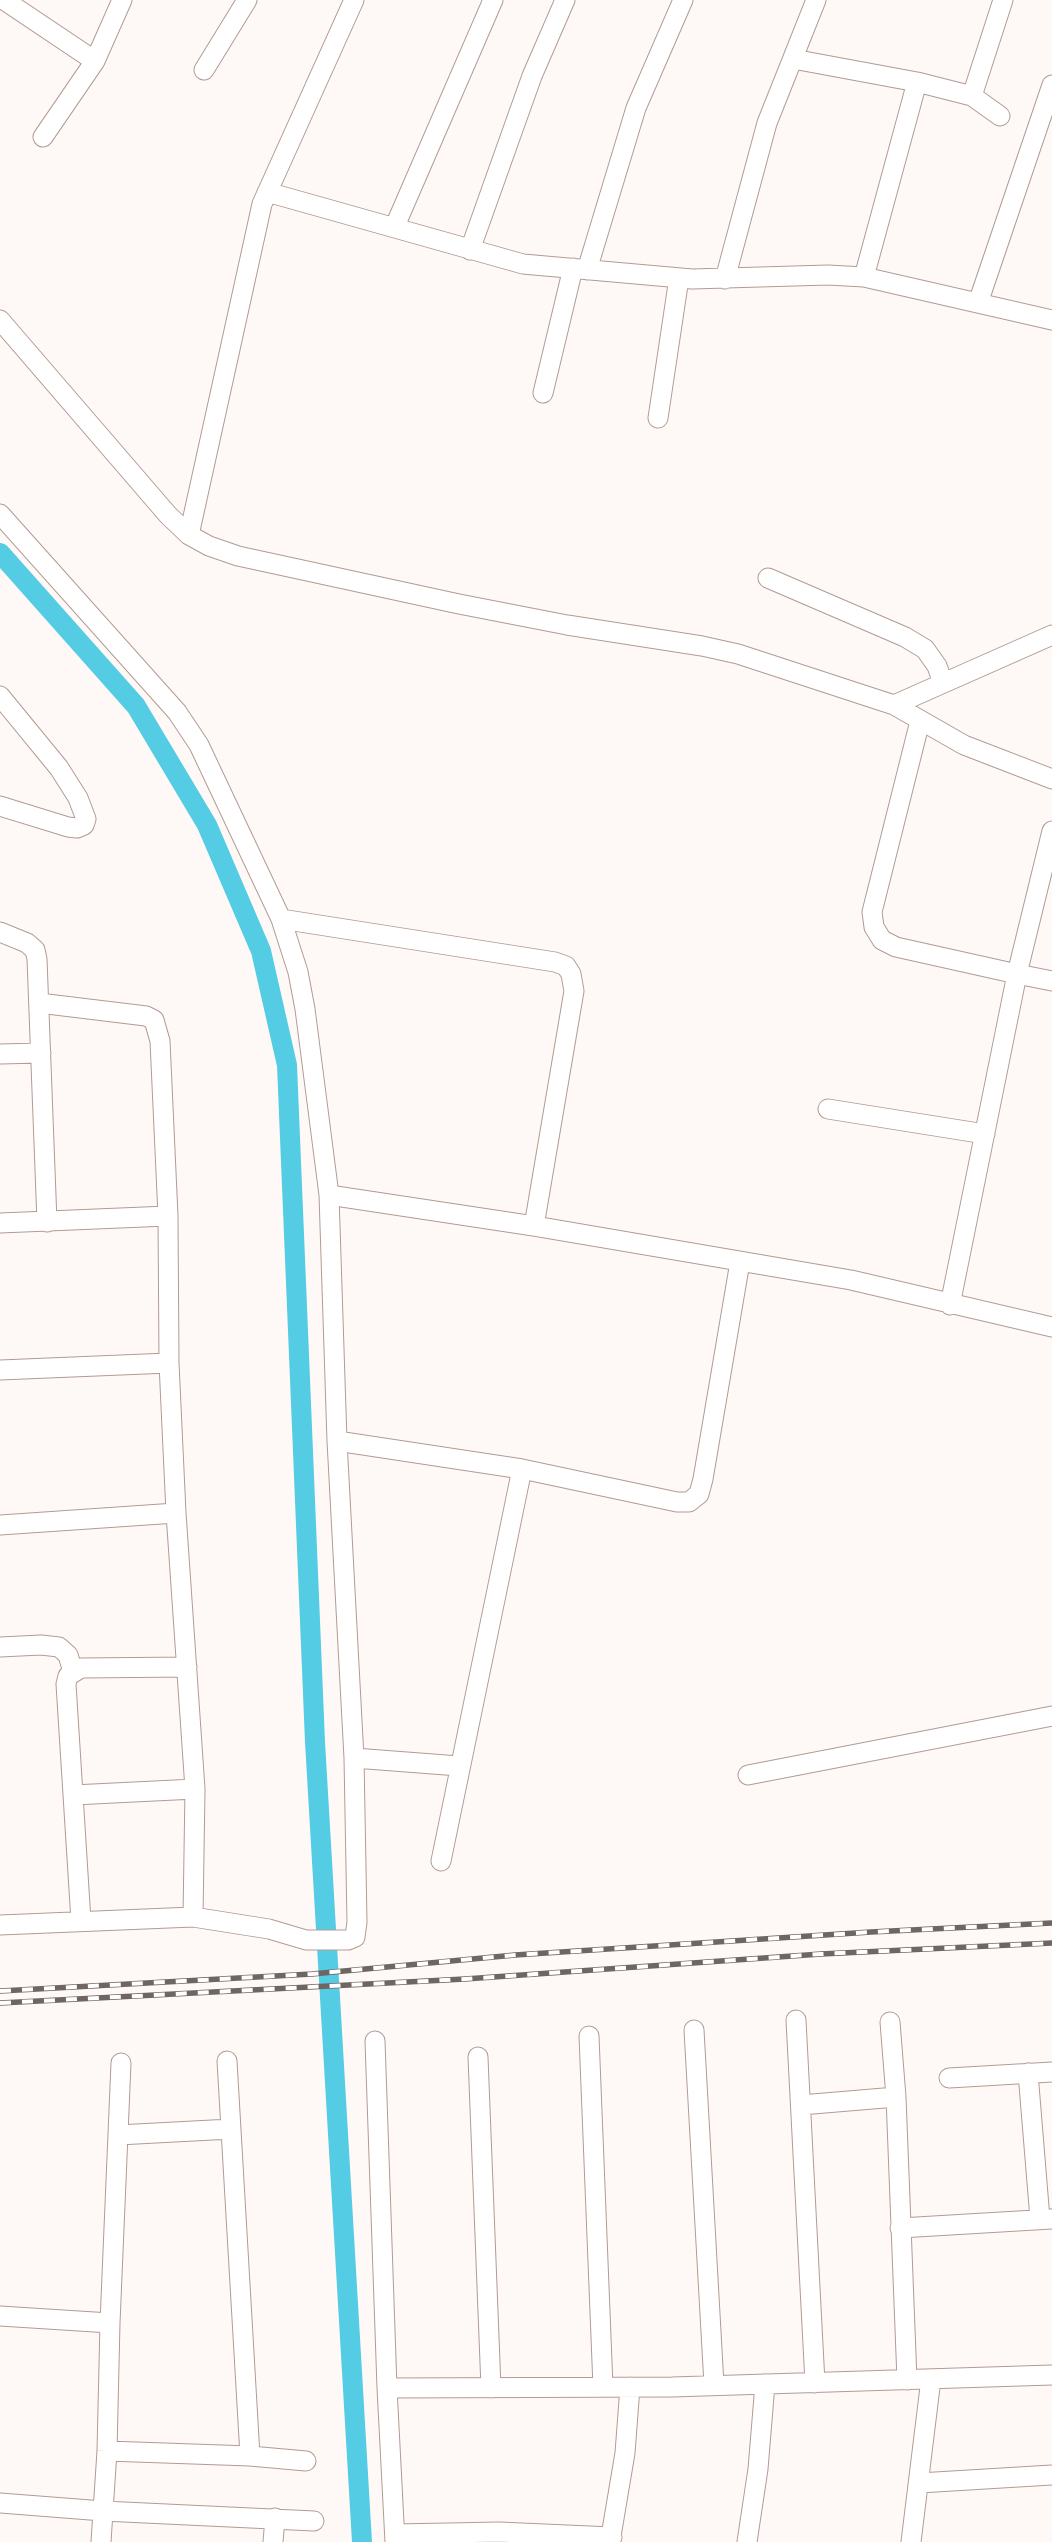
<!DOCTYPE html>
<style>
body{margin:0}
canvas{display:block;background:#fef9f7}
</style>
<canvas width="1052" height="2542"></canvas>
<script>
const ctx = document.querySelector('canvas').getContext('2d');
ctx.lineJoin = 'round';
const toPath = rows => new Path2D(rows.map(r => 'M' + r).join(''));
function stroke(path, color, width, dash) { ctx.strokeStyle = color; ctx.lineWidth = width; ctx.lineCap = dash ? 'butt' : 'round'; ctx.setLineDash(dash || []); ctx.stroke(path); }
stroke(toPath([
 [0,553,136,706,207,825,261,951,287,1065,315,1742,362,2542]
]), '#54cce3', 20);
const minor = toPath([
 [4,0,95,61],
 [793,59,917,82,972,96,1000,116],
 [204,70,247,0],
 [972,96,1003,0],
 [43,137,95,61,122,0],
 [267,192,523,264,692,279,828,275,864,277,1052,320],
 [395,226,493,0],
 [470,250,532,76,565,0],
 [587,270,636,108,683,0],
 [864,277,917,82],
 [725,279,767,123,816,0],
 [978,303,1052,85],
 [0,320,168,515,189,535,209,546,238,556,459,604,567,625,702,646,738,654,894,705,964,745,1052,779],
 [543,393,573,268],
 [658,418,679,278],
 [0,514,177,712,199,745,281,919,298,972,305,1009,329,1195,337,1441,354,1758,357,1922,355,1937,348,1940,306,1940,269,1929,193,1917,0,1925],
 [189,535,262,204,354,0],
 [768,578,905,637,925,649,937,666,943,683],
 [0,696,59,768,78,798,86,819,84,825,77,828,68,827,0,806],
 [894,705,1052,635],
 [920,721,872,912,874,927,882,940,896,947,1017,974,950,1305],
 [1052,831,1017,974,1052,981],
 [281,919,555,962,566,966,571,974,574,991,534,1226],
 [0,932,27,943,35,950,37,959,47,1222],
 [39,1003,146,1016,154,1020,160,1041,168,1216,169,1363,176,1513,195,1789,193,1917],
 [0,1054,41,1053],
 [828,1109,985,1134],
 [329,1195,534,1226,851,1280,1052,1327],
 [0,1223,168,1216],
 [0,1370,169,1363],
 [337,1441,522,1469,677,1502,689,1502,699,1494,703,1479,740,1262],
 [0,1525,176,1513],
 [0,1647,41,1645,59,1647,68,1655,73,1672],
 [354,1758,459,1766],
 [748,1775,1052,1716],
 [73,1795,195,1789],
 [441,1861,522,1469],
 [81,1921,66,1684,68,1676,81,1668,187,1667],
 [796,2020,815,2383],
 [890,2022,896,2097,907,2380],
 [694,2030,714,2385],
 [589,2036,603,2387],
 [375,2041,387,2388,395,2542],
 [478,2057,491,2388],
 [227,2061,250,2456],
 [1028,2073,1040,2219],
 [949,2078,1052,2072],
 [801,2105,896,2097],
 [118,2135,231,2129],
 [900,2228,1052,2219],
 [0,2316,110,2323],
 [387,2388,672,2387,1052,2375],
 [107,2451,250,2456,306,2461],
 [919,2483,1052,2475],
 [0,2503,103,2511,314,2521],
 [395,2534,499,2532,612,2537],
 [101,2542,107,2451,110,2323,121,2063],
 [273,2542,275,2518],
 [610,2542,625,2453,630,2387],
 [747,2542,758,2469,765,2384],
 [911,2542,931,2379]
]);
stroke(minor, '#b29b92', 21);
stroke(minor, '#fff', 19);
const rail = toPath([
 [0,1991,312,1974,515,1955,871,1932,1052,1923],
 [0,2003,465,1979,821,1954,1052,1943]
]);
stroke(rail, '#6e6663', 5.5);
stroke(rail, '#fff', 4, [11]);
</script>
